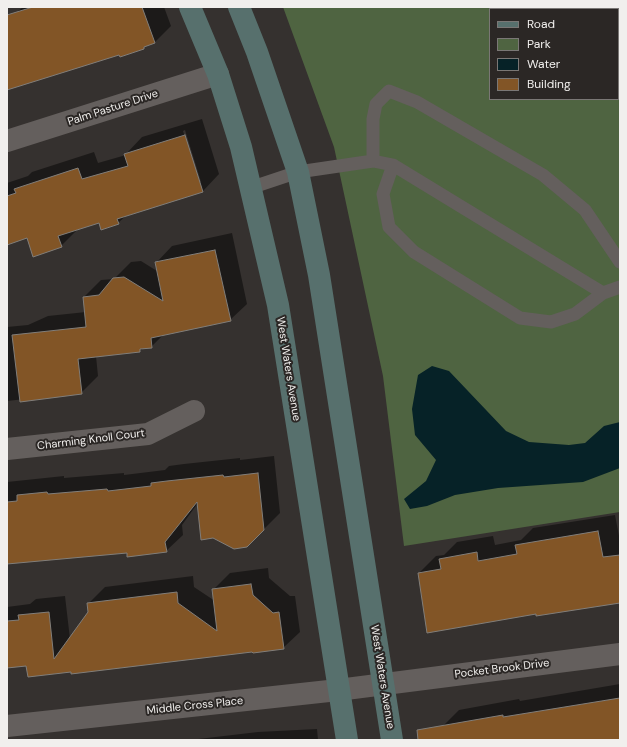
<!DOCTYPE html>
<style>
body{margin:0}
#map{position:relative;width:627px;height:747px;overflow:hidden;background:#35312f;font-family:"DM Sans",sans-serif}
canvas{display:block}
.frame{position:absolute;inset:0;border:8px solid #f1efed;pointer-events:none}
.legend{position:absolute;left:489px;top:8px;width:130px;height:92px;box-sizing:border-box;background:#2b2725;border:1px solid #7a7775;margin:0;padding:5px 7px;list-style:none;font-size:12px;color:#f1efed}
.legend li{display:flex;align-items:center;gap:8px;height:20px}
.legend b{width:20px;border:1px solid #7a7775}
</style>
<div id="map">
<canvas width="627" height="747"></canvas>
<div class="frame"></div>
<ul class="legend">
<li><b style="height:5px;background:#57706d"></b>Road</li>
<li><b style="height:11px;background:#4f6441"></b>Park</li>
<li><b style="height:11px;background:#062227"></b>Water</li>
<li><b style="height:11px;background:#825526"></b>Building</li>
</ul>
</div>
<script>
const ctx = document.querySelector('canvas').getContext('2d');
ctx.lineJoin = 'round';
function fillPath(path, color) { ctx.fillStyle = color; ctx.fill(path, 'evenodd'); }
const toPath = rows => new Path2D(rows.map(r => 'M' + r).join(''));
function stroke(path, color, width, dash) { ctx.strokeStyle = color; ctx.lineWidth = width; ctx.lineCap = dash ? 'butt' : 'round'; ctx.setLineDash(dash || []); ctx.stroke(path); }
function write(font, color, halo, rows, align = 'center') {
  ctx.font = font + ' "DM Sans",sans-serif'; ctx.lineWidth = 4; ctx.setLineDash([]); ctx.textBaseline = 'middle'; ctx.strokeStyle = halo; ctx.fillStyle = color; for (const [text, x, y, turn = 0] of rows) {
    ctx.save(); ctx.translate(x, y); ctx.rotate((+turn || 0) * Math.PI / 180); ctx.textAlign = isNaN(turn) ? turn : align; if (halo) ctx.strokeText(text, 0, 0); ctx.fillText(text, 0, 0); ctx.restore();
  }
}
fillPath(toPath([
 [283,7,620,7,620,512,404,546,383,376,334,147],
 [490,9,618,9,618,99,490,99]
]), '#4f6441');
fillPath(toPath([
 [575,7,612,7,615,9,578,9],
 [618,12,620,13,620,71,618,69],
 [432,366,449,371,506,431,529,442,569,445,585,443,604,426,620,422,620,468,583,482,498,488,455,495,427,506,410,509,404,499,426,481,436,460,415,435,412,409,418,375]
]), '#062227');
fillPath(toPath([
 [23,7,164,7,171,26,154,43,146,45,143,48,11,87,7,91,7,16,16,13],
 [202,119,219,174,203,191,128,214,118,223,99,221,78,229,61,246,27,236,7,244,7,183,28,176,32,172,94,152,98,163,126,155,126,154,142,137],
 [185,130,201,182,199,182,183,131],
 [232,233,247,304,230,320,164,334,151,347,143,348,140,351,96,356,98,376,81,393,7,401,7,327,28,325,48,316,86,312,84,297,101,280,114,279,131,262,141,261,157,271,156,263,172,246],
 [274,456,280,513,263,530,198,503,182,525,183,535,166,551,128,552,7,563,7,482,64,476,64,478,124,473,124,475,165,470,169,466,184,464,240,458,240,460],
 [615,515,620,541,620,602,537,612,419,573,436,556,444,555,457,542,493,536,495,545,521,540,533,528],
 [268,568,269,578,290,596,295,596,300,632,283,648,72,671,27,665,7,667,7,607,30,604,36,599,65,596,70,639,89,612,88,604,105,587,193,576,194,587,215,601,213,590,230,573],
 [620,684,620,740,445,740,443,726,459,710,519,699,520,701],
 [317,729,318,740,190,740,258,732]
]), '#0007');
const building = toPath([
 [33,7,142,7,155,43,144,47,144,49,120,57,119,55,7,90,7,15,33,7],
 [185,135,203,192,117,219,119,224,101,230,99,223,58,236,62,247,33,257,27,238,7,245,7,196,16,193,14,189,78,168,82,179,128,166,124,154,185,135],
 [215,250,231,321,151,338,152,348,140,349,140,352,78,359,82,394,20,402,12,335,86,327,83,297,99,295,113,278,124,277,163,301,155,262,215,250],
 [258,473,264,530,247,547,234,549,213,538,201,540,197,502,165,542,167,552,127,557,127,553,7,564,7,502,17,501,17,495,47,492,48,494,107,489,108,491,151,486,151,483,167,481,223,475,224,477,258,473],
 [598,531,603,557,620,555,620,603,536,616,536,614,427,633,418,573,441,569,439,559,477,552,478,561,517,554,515,545,598,531],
 [251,584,253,595,273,613,279,612,284,649,253,653,252,652,71,674,71,672,28,677,26,666,7,668,7,621,19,620,18,615,49,612,54,659,88,612,87,603,177,592,178,603,217,631,212,589,251,584],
 [620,698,620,740,418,740,417,730,503,715,503,717,620,698]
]);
fillPath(building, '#825526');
stroke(building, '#817e7a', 1);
stroke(toPath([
 [373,161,373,119,376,104,389,91,417,102,543,175,585,210,620,262],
 [393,165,383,194,389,227,414,252,520,318,551,322,575,314,603,293],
 [250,188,298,172,373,161,393,165,603,293,620,287]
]), '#645f5d', 13);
stroke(toPath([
 [7,141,218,74],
 [7,449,148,434,194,411],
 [7,726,338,690,620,654]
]), '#645f5d', 22);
stroke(toPath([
 [190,7,218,74,241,147,278,305,347,740],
 [239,7,257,52,298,172,319,275,392,740]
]), '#57706d', 22);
write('11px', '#f1efed', '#2b2725', [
 ["Palm Pasture Drive",113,108,-18],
 ["West Waters Avenue",288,369,81],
 ["Charming Knoll Court",91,440,-7],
 ["Pocket Brook Drive",502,669,-7],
 ["West Waters Avenue",382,677,81],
 ["Middle Cross Place",195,706,-6]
]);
</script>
